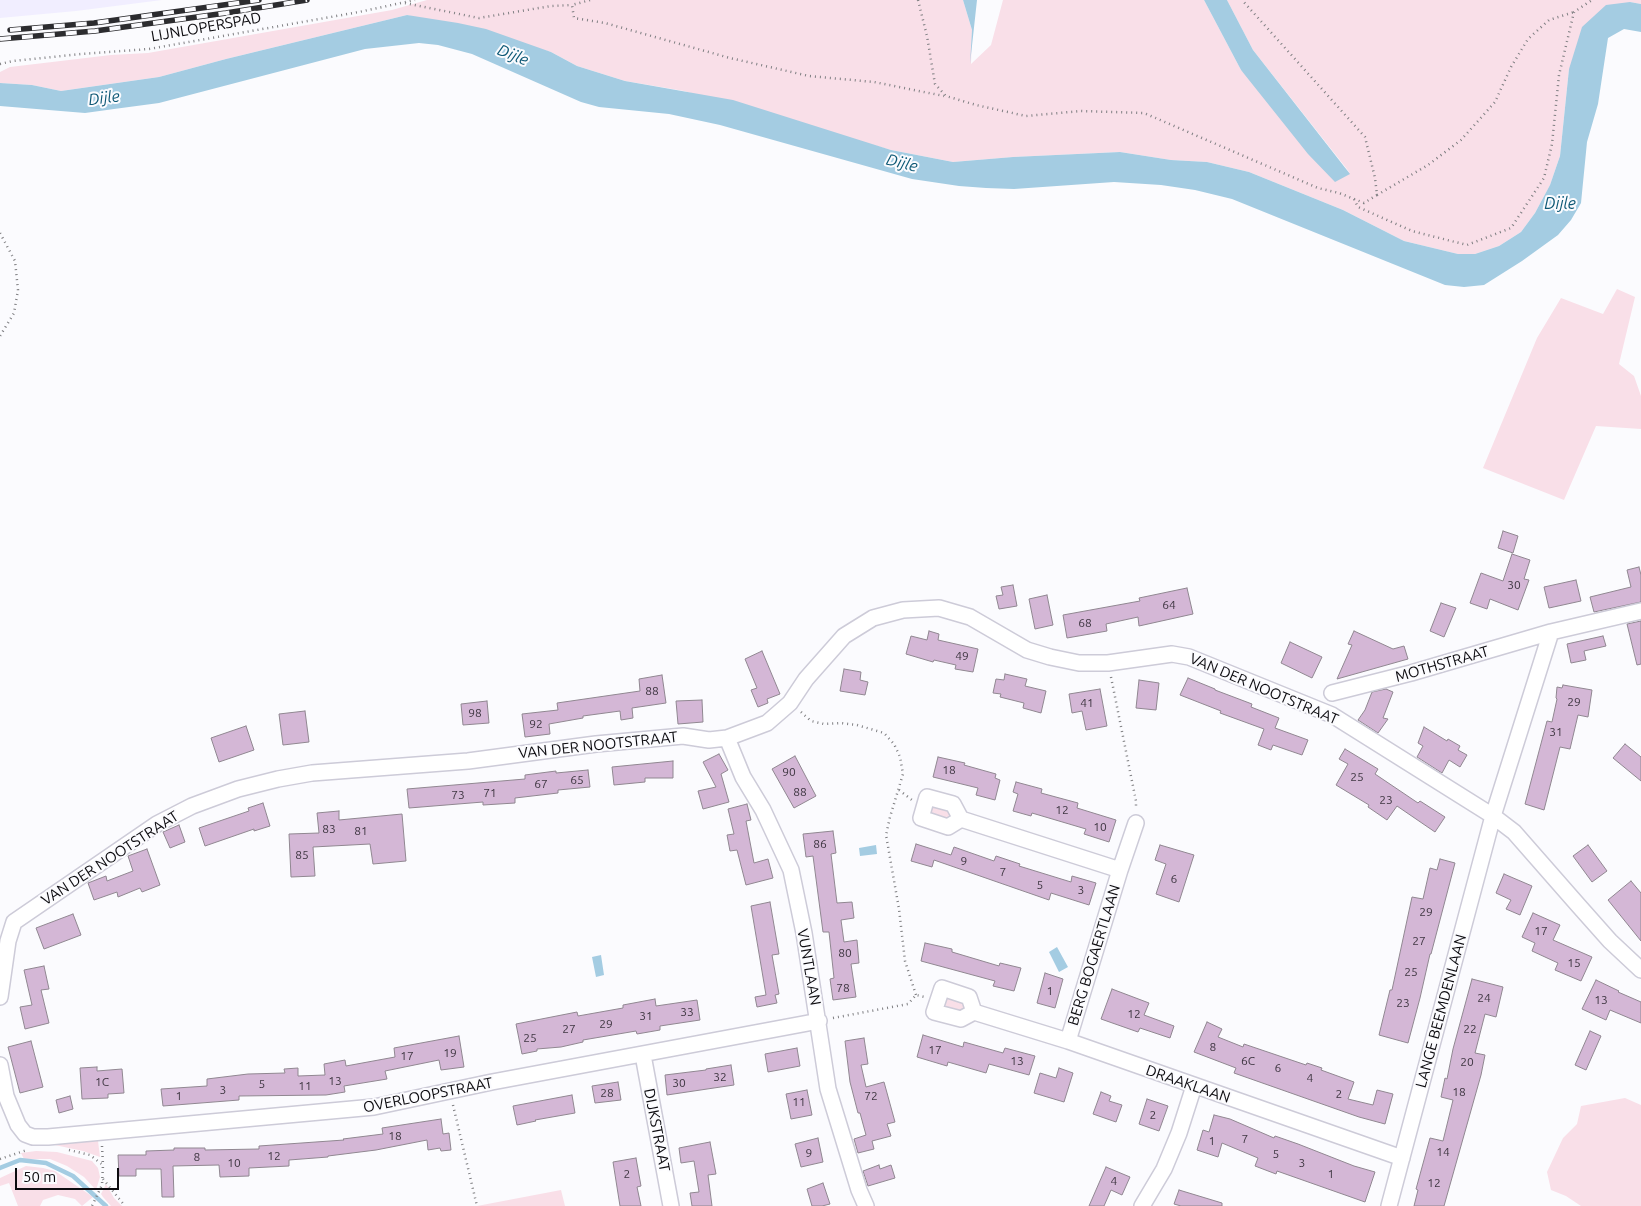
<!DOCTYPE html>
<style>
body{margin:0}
#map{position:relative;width:1641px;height:1206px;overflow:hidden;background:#fbfbfe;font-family:Ubuntu,sans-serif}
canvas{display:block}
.scale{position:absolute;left:15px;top:1168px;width:104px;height:22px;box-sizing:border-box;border:2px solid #0c0b0f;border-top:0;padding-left:6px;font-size:15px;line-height:18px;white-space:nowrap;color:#0c0b0f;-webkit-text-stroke:4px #fbfbfe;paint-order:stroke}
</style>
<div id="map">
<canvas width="1641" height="1206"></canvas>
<div class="scale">50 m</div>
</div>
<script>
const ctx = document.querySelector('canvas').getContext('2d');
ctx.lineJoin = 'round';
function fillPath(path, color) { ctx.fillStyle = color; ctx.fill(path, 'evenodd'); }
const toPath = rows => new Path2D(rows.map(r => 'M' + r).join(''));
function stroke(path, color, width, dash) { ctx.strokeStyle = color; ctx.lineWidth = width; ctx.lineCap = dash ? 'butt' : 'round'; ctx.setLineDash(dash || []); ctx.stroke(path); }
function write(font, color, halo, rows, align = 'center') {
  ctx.font = font + ' Ubuntu,sans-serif'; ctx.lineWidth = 4; ctx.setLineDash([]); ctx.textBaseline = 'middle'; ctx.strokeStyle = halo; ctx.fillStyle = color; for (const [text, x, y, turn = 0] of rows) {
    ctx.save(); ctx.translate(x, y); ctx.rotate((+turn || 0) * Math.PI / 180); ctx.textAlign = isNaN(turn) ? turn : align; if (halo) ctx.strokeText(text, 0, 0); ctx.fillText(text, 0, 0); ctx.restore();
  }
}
fillPath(toPath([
 [0,0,162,0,76,11,0,18]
]), '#f1eeff');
fillPath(toPath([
 [427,0,963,0,972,30,971,64,991,45,1003,0,1204,0,1241,70,1350,173,1253,50,1227,0,1641,0,1641,4,1630,2,1569,69,1560,156,1550,185,1535,213,1521,232,1499,246,1475,254,1458,254,1404,241,1343,210,1249,172,1207,162,1171,160,1120,152,1013,157,953,162,891,150,684,91,625,81,577,66,551,52,407,15,226,59,159,77,61,91,32,85,0,83,0,72,10,67,111,55,148,53,392,10],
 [1617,289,1635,297,1619,364,1634,376,1641,396,1641,429,1596,426,1564,500,1483,468,1537,338,1561,298,1603,314],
 [933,804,951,810,948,818,945,820,931,815],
 [947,997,965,1003,962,1011,959,1014,945,1008],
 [1625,1098,1641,1105,1641,1206,1581,1206,1566,1196,1551,1190,1547,1172,1563,1138,1577,1124,1581,1106],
 [98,1141,100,1157,83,1151,50,1144],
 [36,1151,57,1152,92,1161,98,1168,100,1177,96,1190,84,1177,67,1166,50,1159,24,1159,21,1153],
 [26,1166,43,1168,55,1171,93,1197,82,1206,75,1199,58,1195,43,1200,40,1206,18,1206,9,1183,0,1186,0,1178],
 [106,1184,114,1198,122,1206,111,1206,103,1197,101,1194],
 [561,1190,565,1206,477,1206]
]), '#f9dfe8');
fillPath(toPath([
 [963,0,977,0,970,64,972,30],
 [1204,0,1227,0,1253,50,1350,174,1335,182,1308,154,1241,70],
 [1630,2,1641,4,1641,32,1624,29,1608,38,1598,104,1587,142,1581,203,1571,220,1558,235,1522,261,1484,285,1464,287,1445,285,1232,199,1195,190,1161,185,1114,182,1014,189,986,188,959,186,912,179,720,125,669,114,599,107,581,102,472,54,438,45,419,43,365,49,159,103,114,109,85,113,0,106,0,83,32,85,61,91,159,77,226,59,407,15,458,23,486,29,551,52,577,66,625,81,733,100,891,150,953,162,1013,157,1120,152,1171,160,1207,162,1249,172,1343,210,1404,241,1458,254,1475,254,1499,246,1521,232,1535,213,1550,185,1560,156,1569,69,1582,27,1606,5],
 [876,845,877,854,860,856,859,848],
 [1057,947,1068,967,1059,972,1049,952],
 [601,955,604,975,596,977,592,957]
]), '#a4cce2');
stroke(toPath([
 [0,1168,20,1160,46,1163,73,1176,106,1206]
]), '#a4cce2', 4.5);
const building = toPath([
 [1503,531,1518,536,1513,553,1498,548,1503,531],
 [1512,554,1530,560,1524,579,1529,580,1518,610,1490,599,1487,609,1470,603,1481,573,1503,581,1512,554],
 [1639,567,1641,575,1641,602,1594,612,1590,597,1631,587,1627,570,1639,567],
 [1576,580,1581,601,1549,608,1544,587,1576,580],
 [1013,585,1017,606,999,609,996,596,1003,595,1001,587,1013,585],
 [1187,588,1193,614,1139,626,1138,617,1106,624,1107,631,1067,638,1063,615,1140,601,1139,598,1187,588],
 [1047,595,1053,625,1035,629,1029,599,1047,595],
 [1441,603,1456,608,1444,637,1430,631,1441,603],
 [1641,621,1641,664,1637,665,1627,624,1641,621],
 [929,631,939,634,938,640,978,649,973,672,955,669,956,665,934,660,933,662,906,654,911,636,927,640,929,631],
 [1354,631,1393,649,1404,646,1408,659,1337,679,1352,645,1348,644,1354,631],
 [1603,636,1606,646,1584,651,1586,660,1571,663,1567,644,1603,636],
 [1290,642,1322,657,1312,678,1281,663,1290,642],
 [762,651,780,694,767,699,768,703,758,707,751,690,757,688,745,659,762,651],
 [844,669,861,672,860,680,868,682,865,695,840,691,844,669],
 [1005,674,1027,679,1025,686,1046,691,1041,713,1023,708,1024,703,1000,697,1001,694,993,693,996,679,1004,680,1005,674],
 [662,675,666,703,632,708,633,718,621,720,620,711,583,716,583,718,549,724,550,734,525,737,522,714,558,710,557,703,640,691,639,679,662,675],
 [1188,678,1215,689,1215,690,1252,704,1251,707,1279,718,1275,728,1308,740,1302,755,1273,745,1271,750,1258,745,1264,729,1220,713,1221,711,1180,695,1188,678],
 [1139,680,1159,683,1156,710,1136,708,1139,680],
 [1563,685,1592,690,1588,717,1578,715,1570,749,1560,747,1544,810,1525,804,1547,721,1552,722,1557,699,1556,698,1557,687,1562,688,1563,685],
 [1100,689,1107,726,1086,730,1082,711,1072,713,1069,694,1100,689],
 [1386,689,1393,692,1383,718,1388,719,1378,733,1358,720,1365,710,1372,692,1386,689],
 [702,700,703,722,678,724,676,701,702,700],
 [487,701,489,723,463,725,461,704,487,701],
 [305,711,309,742,283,745,279,714,305,711],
 [246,726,254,750,219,762,211,738,246,726],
 [1424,727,1447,741,1448,739,1460,746,1458,750,1467,755,1460,767,1449,760,1442,773,1417,757,1423,746,1418,743,1424,727],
 [1625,744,1641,757,1641,781,1613,758,1625,744],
 [1345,749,1378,769,1375,774,1418,803,1420,801,1445,817,1435,832,1397,806,1387,820,1368,807,1369,805,1336,785,1348,764,1339,759,1345,749],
 [719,754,728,770,721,774,729,802,703,809,698,791,716,787,703,762,719,754],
 [795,756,816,796,794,808,772,769,795,756],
 [938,757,965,763,964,765,996,774,995,778,1000,780,995,800,976,795,978,788,933,777,938,757],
 [673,761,673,778,645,778,645,782,614,785,612,767,673,761],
 [588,770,590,787,558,790,558,793,515,798,515,803,483,805,483,802,409,808,407,789,525,779,525,775,556,771,556,773,588,770],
 [1016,782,1042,789,1041,793,1078,803,1077,808,1116,820,1109,842,1084,834,1086,829,1032,813,1031,816,1013,811,1018,794,1013,792,1016,782],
 [263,803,270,826,254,831,254,829,205,846,199,828,249,811,248,808,263,803],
 [747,804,751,820,746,821,754,863,768,859,773,878,746,885,737,850,730,851,727,835,734,834,728,809,747,804],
 [339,811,339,820,402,814,406,861,373,864,370,844,313,847,315,876,291,877,289,834,319,833,317,813,339,811],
 [179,825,185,842,170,848,163,832,179,825],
 [833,831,836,853,831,854,837,903,852,902,854,918,841,920,844,942,857,940,859,963,851,964,856,997,833,1000,830,979,834,978,829,932,823,932,813,856,806,857,803,834,833,831],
 [916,844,951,855,954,847,994,861,996,856,1020,864,1019,866,1071,882,1072,876,1096,883,1089,905,1051,893,1049,900,934,860,932,867,911,861,916,844],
 [1160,845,1194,855,1179,902,1156,894,1166,864,1155,860,1160,845],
 [1588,845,1607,871,1592,882,1573,856,1588,845],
 [147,849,160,885,142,892,140,888,118,897,117,892,94,900,88,883,106,876,107,881,133,871,128,856,147,849],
 [1440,859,1455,863,1431,954,1430,954,1420,998,1408,1043,1379,1035,1390,990,1392,990,1412,897,1423,899,1430,868,1437,870,1440,859],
 [1504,874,1532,886,1520,915,1506,909,1511,900,1496,893,1504,874],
 [1631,881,1641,893,1641,941,1608,900,1631,881],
 [770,902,779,954,772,955,779,994,775,995,777,1003,757,1007,755,997,766,995,751,906,770,902],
 [1533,913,1560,925,1553,940,1592,957,1581,981,1555,970,1558,963,1532,951,1535,943,1522,937,1533,913],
 [73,914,81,935,44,949,36,928,73,914],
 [925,943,952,949,952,952,999,966,1000,963,1021,968,1014,991,993,986,995,981,921,961,925,943],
 [44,966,49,989,41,990,49,1023,25,1029,20,1007,32,1005,24,970,44,966],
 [1045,973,1063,979,1055,1008,1037,1003,1045,973],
 [1472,979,1503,987,1496,1017,1485,1014,1475,1053,1485,1055,1481,1075,1444,1206,1414,1206,1418,1190,1416,1189,1430,1138,1443,1141,1453,1100,1441,1097,1445,1078,1447,1079,1453,1049,1472,979],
 [1596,980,1619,991,1618,992,1641,1002,1641,1023,1610,1010,1606,1020,1582,1009,1596,980],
 [1112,989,1149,1003,1144,1015,1174,1026,1170,1038,1140,1028,1138,1032,1101,1019,1112,989],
 [655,999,656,1006,697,1000,700,1020,660,1026,660,1030,637,1034,636,1031,583,1040,583,1042,561,1047,537,1049,537,1051,522,1054,516,1024,577,1012,578,1016,623,1008,623,1005,655,999],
 [1207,1022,1222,1029,1218,1037,1243,1047,1244,1044,1306,1065,1307,1063,1322,1068,1321,1070,1354,1082,1348,1099,1373,1105,1377,1090,1393,1094,1385,1124,1359,1117,1234,1073,1236,1068,1194,1052,1207,1022],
 [1590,1031,1601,1036,1586,1070,1575,1065,1590,1031],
 [923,1035,963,1047,964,1042,1003,1053,1005,1048,1035,1056,1029,1075,989,1064,986,1073,948,1062,947,1066,917,1057,923,1035],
 [459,1036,464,1067,441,1070,439,1060,385,1071,387,1079,344,1086,345,1092,326,1095,239,1096,239,1100,163,1106,161,1089,207,1086,207,1079,248,1074,285,1073,284,1069,298,1068,298,1076,325,1075,324,1064,345,1060,346,1066,395,1057,394,1048,459,1036],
 [864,1038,868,1064,861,1065,866,1087,884,1082,895,1122,887,1124,891,1136,872,1141,874,1149,858,1153,854,1139,866,1135,860,1113,858,1113,850,1082,845,1041,864,1038],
 [31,1041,43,1087,20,1093,8,1047,31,1041],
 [797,1048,800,1066,768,1072,765,1054,797,1048],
 [731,1065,734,1085,667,1095,665,1075,706,1070,706,1069,731,1065],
 [97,1067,97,1071,122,1069,124,1093,108,1094,108,1098,82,1099,80,1068,97,1067],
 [1059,1068,1073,1073,1064,1102,1034,1093,1040,1073,1056,1078,1059,1068],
 [618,1082,621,1100,595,1103,592,1086,618,1082],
 [807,1090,812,1115,791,1119,786,1094,807,1090],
 [1101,1092,1111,1096,1109,1101,1122,1105,1116,1122,1093,1114,1101,1092],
 [572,1095,575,1113,535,1120,536,1121,517,1125,513,1106,572,1095],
 [70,1096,73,1109,59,1113,56,1100,70,1096],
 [1147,1099,1168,1106,1159,1131,1139,1124,1147,1099],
 [1214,1115,1230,1119,1274,1138,1275,1136,1298,1144,1354,1166,1375,1172,1365,1202,1277,1171,1276,1174,1255,1166,1258,1158,1222,1143,1218,1157,1197,1150,1203,1130,1209,1132,1214,1115],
 [441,1119,443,1134,449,1133,451,1150,441,1151,440,1148,428,1150,427,1140,376,1150,328,1156,328,1157,289,1160,289,1166,249,1168,249,1176,220,1177,219,1165,173,1166,174,1197,162,1197,161,1169,136,1169,136,1176,119,1176,118,1155,146,1155,146,1151,174,1150,174,1148,205,1148,205,1150,259,1149,259,1146,344,1140,343,1139,383,1134,382,1128,441,1119],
 [818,1138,823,1162,801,1167,795,1144,818,1138],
 [710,1142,716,1174,708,1175,712,1206,692,1206,690,1193,699,1192,694,1161,681,1163,679,1148,710,1142],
 [636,1158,641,1186,637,1187,641,1206,620,1206,613,1162,636,1158],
 [879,1165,880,1169,891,1165,895,1178,868,1186,863,1171,879,1165],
 [1106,1167,1130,1177,1122,1195,1111,1190,1104,1206,1089,1206,1106,1167],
 [823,1183,830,1204,822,1206,812,1206,807,1189,823,1183],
 [1179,1190,1222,1203,1222,1206,1181,1206,1174,1204,1179,1190]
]);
fillPath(building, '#d4b7d6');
stroke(building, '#908791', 1);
const street = toPath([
 [1332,693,1411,673,1551,632],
 [727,738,743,777,763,810,791,870,804,933,828,1089,859,1190,866,1206],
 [961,819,948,827,921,818,927,797,953,804,961,819,1120,870,1068,1041],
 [1120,870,1136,823],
 [0,997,8,941,14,922,157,824,192,806,238,789,278,779,312,773,468,761,596,744,683,736,709,740,727,738,767,723,790,703,806,679,844,636,873,618,903,610,939,608,970,617,1027,650,1050,657,1079,663,1108,663,1172,654,1189,657,1332,715,1493,816,1514,832,1578,905,1610,941,1641,970],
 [974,1012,969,997,942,988,934,1012,961,1019,974,1012,1068,1041,1402,1158],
 [643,1055,671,1206],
 [0,1065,6,1096,18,1125,25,1134,33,1137,48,1137,374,1107,492,1082,819,1021],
 [1142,1206,1164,1169,1179,1133,1194,1086],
 [1389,1206,1493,816,1551,632,1641,611]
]);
stroke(street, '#cdcbd8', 18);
stroke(toPath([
 [590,0,572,5,574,18,605,23,730,58,809,76,874,82,944,96],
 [918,0,927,36,935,84,946,96,976,105,1026,116,1081,111,1144,113,1318,188,1339,193,1364,203,1377,195,1375,178,1365,137,1242,0],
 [405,3,479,18,551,6,571,5],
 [0,64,13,61,81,54,149,49,359,12,415,0],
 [1377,195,1428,165,1461,140,1495,102,1511,67,1528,39,1549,20,1574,12],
 [1354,199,1358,207,1412,231,1467,245,1511,228,1544,178,1552,144,1559,75,1574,12,1592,0],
 [0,233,15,261,18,290,14,313,0,336],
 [1111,677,1136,801,1136,809],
 [801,712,811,721,824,724,841,723,857,725,884,733,894,744,900,757,903,774,890,817,886,835,899,909,905,961,916,995],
 [899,790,912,800],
 [833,1018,908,1004,916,995,925,997],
 [453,1105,477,1206],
 [102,1146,103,1165],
 [69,1150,90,1155,103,1165,102,1185,92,1206],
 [0,1159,27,1150],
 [103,1179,125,1206]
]), '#7f7f82', 2.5, [1, 4]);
stroke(street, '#fff', 15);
const rail = toPath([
 [10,30,94,23,259,0],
 [0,39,95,31,226,13,307,0]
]);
stroke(rail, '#2c2c2f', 5.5);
stroke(rail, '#fbfbfe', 4, [11]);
write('12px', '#3e3641', null, [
 ["30",1514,585],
 ["64",1169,605],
 ["68",1085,623],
 ["49",962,656],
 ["88",652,691],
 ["29",1574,702],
 ["41",1087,703],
 ["98",475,713],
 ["92",536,724],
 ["31",1556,732],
 ["18",949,770],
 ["90",789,772],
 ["25",1357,777],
 ["65",577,780],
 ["67",541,784],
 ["88",800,792],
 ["71",490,793],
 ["73",458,795],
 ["23",1386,800],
 ["12",1062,810],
 ["10",1100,827],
 ["83",329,829],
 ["81",361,831],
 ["86",820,844],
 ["85",302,855],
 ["9",964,861],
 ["7",1003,872],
 ["6",1174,879],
 ["5",1040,885],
 ["3",1081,890],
 ["29",1426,912],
 ["17",1541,931],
 ["27",1419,941],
 ["80",845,953],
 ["15",1574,963],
 ["25",1411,972],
 ["78",843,988],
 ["1",1050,991],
 ["24",1484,998],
 ["13",1601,1000],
 ["23",1403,1003],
 ["33",687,1012],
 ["12",1134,1014],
 ["31",646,1016],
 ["29",606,1024],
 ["27",569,1029],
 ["22",1470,1029],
 ["25",530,1038],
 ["8",1213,1047],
 ["17",935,1050],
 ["19",450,1053],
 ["17",407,1056],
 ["13",1017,1061],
 ["6C",1248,1061],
 ["20",1467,1062],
 ["6",1278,1068],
 ["32",720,1077],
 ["4",1310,1078],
 ["13",335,1081],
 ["1C",102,1082],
 ["30",679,1083],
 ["5",262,1084],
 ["11",305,1086],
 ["3",223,1090],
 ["18",1459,1092],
 ["28",607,1093],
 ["2",1339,1094],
 ["1",179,1096],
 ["72",871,1096],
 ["11",799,1102],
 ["2",1153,1115],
 ["18",395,1136],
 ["7",1245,1139],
 ["1",1212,1141],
 ["14",1443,1152],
 ["9",809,1153],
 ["5",1276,1154],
 ["12",274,1156],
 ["8",197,1157],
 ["10",234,1163],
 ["3",1302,1163],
 ["2",627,1174],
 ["1",1331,1174],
 ["4",1114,1181],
 ["12",1434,1183]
]);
write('15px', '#0c0b0f', '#fbfbfe', [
 ["LIJNLOPERSPAD",206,27,-10],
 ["MOTHSTRAAT",1442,664,-16],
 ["VAN DER NOOTSTRAAT",1264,689,23],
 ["VAN DER NOOTSTRAAT",598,745,-6],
 ["VAN DER NOOTSTRAAT",110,858,-33],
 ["BERG BOGAERTLAAN",1094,955,-73],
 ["VUNTLAAN",809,967,80],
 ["LANGE BEEMDENLAAN",1441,1011,-75],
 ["DRAAKLAAN",1188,1084,19],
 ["OVERLOOPSTRAAT",428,1095,-11],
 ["DIJKSTRAAT",657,1130,79]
]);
write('italic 16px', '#0d5875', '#fbfbfe', [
 ["Dijle",513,55,22],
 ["Dijle",104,98,-7],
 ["Dijle",902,163,14],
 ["Dijle",1560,204]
]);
</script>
